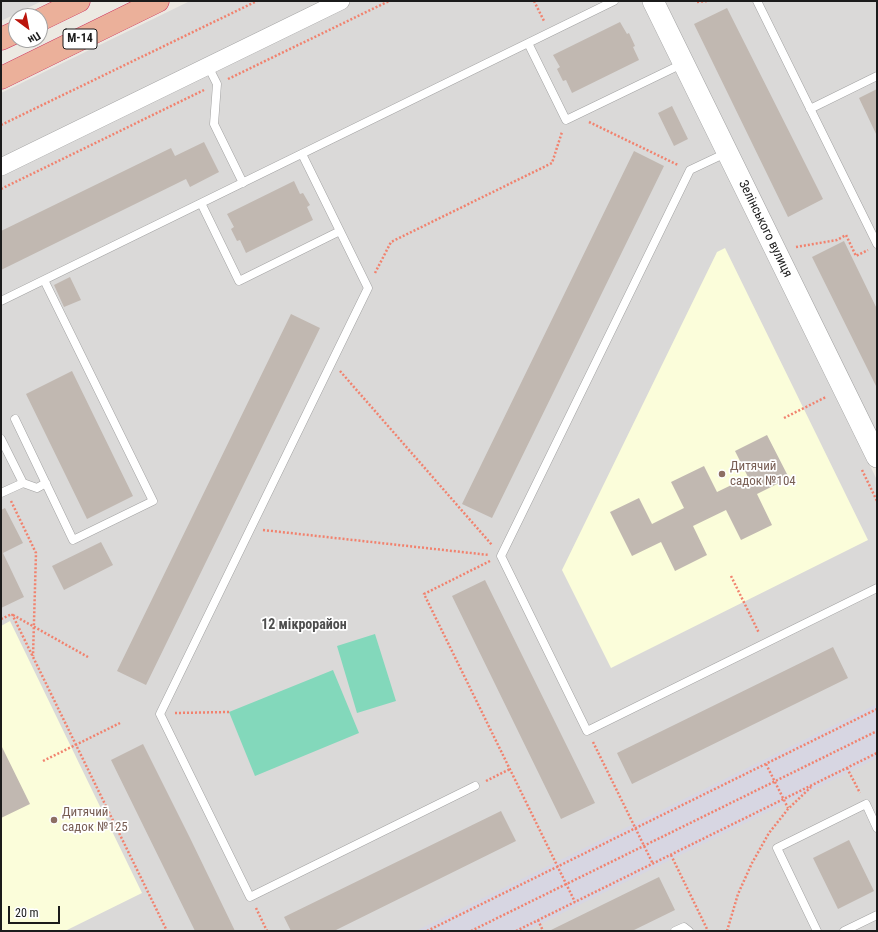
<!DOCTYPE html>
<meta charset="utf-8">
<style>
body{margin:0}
#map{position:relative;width:878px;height:932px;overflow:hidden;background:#ece9e2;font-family:"Roboto Condensed",sans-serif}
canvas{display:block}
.frame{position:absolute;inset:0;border:2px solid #1b1b1b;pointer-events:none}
.north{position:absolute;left:8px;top:8px;width:40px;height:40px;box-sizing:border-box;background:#fff;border:1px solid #a4a4a4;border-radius:50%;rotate:148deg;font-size:11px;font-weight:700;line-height:16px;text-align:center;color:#1b1b1b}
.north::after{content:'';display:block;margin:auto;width:14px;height:18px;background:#bb140c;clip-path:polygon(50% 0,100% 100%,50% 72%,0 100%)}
.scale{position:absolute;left:8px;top:906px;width:52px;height:18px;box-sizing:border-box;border:2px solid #1b1b1b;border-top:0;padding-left:5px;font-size:12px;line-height:14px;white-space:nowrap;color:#1b1b1b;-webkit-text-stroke:3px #fff;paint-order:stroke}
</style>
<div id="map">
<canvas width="878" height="932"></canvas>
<div class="frame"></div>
<div class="north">Пн</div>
<div class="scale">20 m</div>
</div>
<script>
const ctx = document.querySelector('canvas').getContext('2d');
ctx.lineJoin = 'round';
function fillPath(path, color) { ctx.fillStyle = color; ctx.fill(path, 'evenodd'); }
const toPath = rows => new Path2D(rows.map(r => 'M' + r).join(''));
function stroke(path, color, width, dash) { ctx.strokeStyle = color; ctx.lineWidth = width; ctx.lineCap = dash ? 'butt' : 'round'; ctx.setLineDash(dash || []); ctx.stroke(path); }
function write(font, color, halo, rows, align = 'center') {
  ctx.font = font + ' "Roboto Condensed",sans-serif'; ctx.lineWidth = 3.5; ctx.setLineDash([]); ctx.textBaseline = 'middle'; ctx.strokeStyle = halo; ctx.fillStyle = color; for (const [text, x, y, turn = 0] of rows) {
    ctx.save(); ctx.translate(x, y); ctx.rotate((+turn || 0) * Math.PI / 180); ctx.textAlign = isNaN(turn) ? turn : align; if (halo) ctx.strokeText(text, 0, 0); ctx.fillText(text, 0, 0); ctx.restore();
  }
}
fillPath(toPath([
 [1,1,42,1,1,21],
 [190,1,642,1,877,480,877,931,1,931,1,93],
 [664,1,877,1,877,434]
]), '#dad9d8');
fillPath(toPath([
 [725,248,868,540,611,668,562,570,717,252],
 [10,621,142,893,65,931,1,931,1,626]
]), '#fbfdda');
fillPath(toPath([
 [375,634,396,701,357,713,337,646],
 [333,670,359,733,255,776,229,712]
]), '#83d8bb');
fillPath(toPath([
 [877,704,877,758,849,772,526,931,416,931]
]), '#d7d6e2');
fillPath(toPath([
 [727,8,823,199,788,217,694,24],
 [620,22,627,34,629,33,635,46,633,47,639,60,572,93,566,80,563,81,557,69,560,67,553,55],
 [877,89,877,136,859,98],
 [672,106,688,139,674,146,658,113],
 [204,142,219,172,190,187,186,179,1,270,1,231,171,148,175,156],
 [634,151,664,166,492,518,462,504],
 [294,181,300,194,303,193,310,205,307,207,313,220,246,253,240,240,237,241,231,229,234,227,227,214],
 [844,241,877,309,877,388,812,257],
 [70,277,81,300,64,307,54,285],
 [291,314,320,328,146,685,117,671],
 [72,371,133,496,87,519,26,394],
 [767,435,789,478,757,494,772,525,741,540,726,510,693,526,707,555,675,571,661,542,632,556,610,512,639,498,652,524,684,508,671,482,704,466,717,492,748,477,735,451],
 [5,508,23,543,3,553,24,597,1,608,1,510],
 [101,542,113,565,64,590,52,566],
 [485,580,595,803,561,819,452,596],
 [833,647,848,678,632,784,617,753],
 [143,744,190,838,235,931,195,931,111,760],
 [1,745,30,804,1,818],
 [501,811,516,841,334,931,291,931,284,917],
 [849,840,874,891,838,909,813,858],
 [659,877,675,910,632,931,552,931,551,930]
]), '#c1b8b1');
const service = toPath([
 [757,1,877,244],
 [528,43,566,120,682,64],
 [208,66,217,84,214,124,243,183],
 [810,109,877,76],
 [726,153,690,170,501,556,587,731,877,588],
 [302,154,368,288,160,714,250,897,475,786],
 [201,203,239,281,340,231],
 [1,301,614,1],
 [15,419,73,540,153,501,44,280],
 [1,439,23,483,37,488,46,483],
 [1,493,23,483],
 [675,931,684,927,689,931],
 [817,931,777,848,866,804,877,828],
 [844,931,877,915]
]);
const minor = toPath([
 [1,167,341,1]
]);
const tertiary = toPath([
 [653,1,877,457]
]);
const trunk = toPath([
 [40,20,79,1],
 [1,39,16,32],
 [1,78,158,1]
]);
stroke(service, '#a2a2a2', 9);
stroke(minor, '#a2a2a2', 18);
stroke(tertiary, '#a2a2a2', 22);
stroke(trunk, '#cb2e5c', 23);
stroke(toPath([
 [534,1,544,21],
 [697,2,707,1],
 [228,79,389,1],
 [589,122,678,165],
 [1,125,257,1],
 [1,189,204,90],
 [796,247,837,240,846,235,856,256,868,250],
 [375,273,391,242,552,163,562,132],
 [340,371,492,545],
 [784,418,826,397],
 [862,470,877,501],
 [11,501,36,553,33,656],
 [263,530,489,555],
 [490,561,424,594,575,902],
 [731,576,759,633],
 [12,614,167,931],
 [13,615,88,657],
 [1,619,12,614],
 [175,713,229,712],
 [593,742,653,864],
 [43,761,120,723],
 [766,764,788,808],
 [847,768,860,793],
 [486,781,510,769],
 [671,855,708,931],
 [256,908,267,931],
 [538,920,543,931],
 [427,931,877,709],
 [471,931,877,731],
 [516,931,877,753],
 [727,931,738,894,752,863,769,833,788,809,811,787]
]), '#f1826e', 2.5, [2, 2]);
stroke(service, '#fff', 8);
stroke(minor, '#fff', 17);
stroke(tertiary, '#fff', 21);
stroke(trunk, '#ebb09a', 22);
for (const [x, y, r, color] of [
 [722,474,4,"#8d6e63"],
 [54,820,4,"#8d6e63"]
]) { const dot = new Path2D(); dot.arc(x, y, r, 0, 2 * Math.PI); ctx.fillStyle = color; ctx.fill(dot); stroke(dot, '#fff', 1.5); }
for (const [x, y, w] of [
 [80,39,34]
]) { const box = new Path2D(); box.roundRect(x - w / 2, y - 10, w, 20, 3); ctx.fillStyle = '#fff'; ctx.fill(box); stroke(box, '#1b1b1b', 1); }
write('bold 12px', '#1b1b1b', null, [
 ["М-14",80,39]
]);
write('13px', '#1b1b1b', '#fff', [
 ["Зелінського вулиця",765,229,64]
]);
write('13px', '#785e54', '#fff', [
 ["Дитячий",730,467],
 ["садок №104",730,482],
 ["Дитячий",62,813],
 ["садок №125",62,828]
], 'left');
write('bold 14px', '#4e4e4e', '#fff', [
 ["12 мікрорайон",304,625]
]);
</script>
